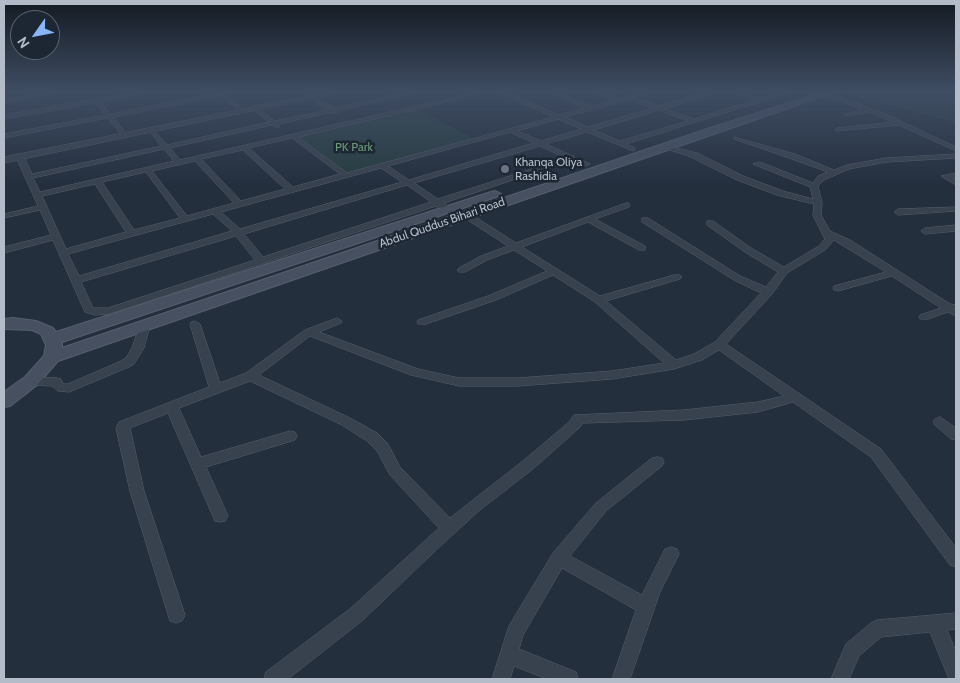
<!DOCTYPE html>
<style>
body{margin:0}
#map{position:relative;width:960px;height:683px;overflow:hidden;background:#242f3e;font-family:Cabin,sans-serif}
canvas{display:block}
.frame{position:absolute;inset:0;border:5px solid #b4bcc9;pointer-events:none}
.north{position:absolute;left:10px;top:10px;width:50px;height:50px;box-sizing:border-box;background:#1d2633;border:1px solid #59626f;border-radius:50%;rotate:237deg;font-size:14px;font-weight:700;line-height:20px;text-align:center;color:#b4bcc9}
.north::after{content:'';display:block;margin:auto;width:18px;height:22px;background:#8ab4f8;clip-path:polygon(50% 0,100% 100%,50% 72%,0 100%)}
</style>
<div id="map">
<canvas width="960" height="683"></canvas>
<div class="frame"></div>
<div class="north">N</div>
</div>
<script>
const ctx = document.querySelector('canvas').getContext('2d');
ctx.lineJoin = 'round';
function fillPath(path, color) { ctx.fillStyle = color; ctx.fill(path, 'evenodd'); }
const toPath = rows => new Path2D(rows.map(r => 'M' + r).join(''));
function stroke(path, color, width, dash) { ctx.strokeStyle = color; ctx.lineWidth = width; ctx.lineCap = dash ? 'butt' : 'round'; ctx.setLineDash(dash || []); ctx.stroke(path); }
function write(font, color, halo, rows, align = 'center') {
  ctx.font = font + ' Cabin,sans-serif'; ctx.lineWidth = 5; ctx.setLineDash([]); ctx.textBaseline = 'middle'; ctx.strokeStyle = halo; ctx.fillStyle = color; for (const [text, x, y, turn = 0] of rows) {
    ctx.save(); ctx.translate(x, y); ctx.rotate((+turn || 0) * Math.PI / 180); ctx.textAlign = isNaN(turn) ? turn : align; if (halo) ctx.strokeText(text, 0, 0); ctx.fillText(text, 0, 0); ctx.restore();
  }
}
fillPath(toPath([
 [835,91,956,91,956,123],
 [415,108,475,139,345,175,290,137]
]), '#263c3f');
const minor = toPath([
 [56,91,68,91,4,103,4,99,56,91],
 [144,91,156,91,101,102,110,114,218,93,216,91,241,91,227,95,245,111,240,112,221,96,113,117,128,136,125,138,107,118,4,138,4,134,105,115,95,103,4,119,4,115,144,91],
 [414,91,424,91,338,111,336,114,332,112,279,124,280,126,277,128,272,125,170,148,180,160,482,91,492,91,298,137,347,173,553,117,495,91,502,91,559,115,585,108,544,91,552,91,592,106,614,100,591,91,599,91,621,98,648,91,657,91,635,98,659,106,712,91,721,91,665,109,694,119,755,100,728,91,736,91,761,98,786,91,794,91,626,144,635,148,635,150,633,151,587,132,546,144,590,164,586,166,572,160,444,203,450,207,450,211,444,211,436,206,109,314,95,315,85,312,53,240,4,253,4,247,51,235,40,210,4,218,4,214,38,206,16,157,17,155,23,155,32,174,161,146,149,130,152,128,167,145,269,122,253,109,252,108,255,106,275,121,328,110,310,98,312,95,334,108,414,91],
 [628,100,653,108,588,127,565,117,628,100],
 [659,110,688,121,620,141,594,130,659,110],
 [558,119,581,129,541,141,517,131,558,119],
 [510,132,534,143,409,180,388,166,510,132],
 [292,138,340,174,293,187,249,148,292,138],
 [540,146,566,158,438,199,414,183,540,146],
 [164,149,174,161,40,192,33,178,164,149],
 [243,150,285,189,241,201,201,159,243,150],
 [195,161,234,203,187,216,152,171,195,161],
 [381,168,402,182,240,229,221,212,381,168],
 [146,172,180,218,134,230,102,182,146,172],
 [95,184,126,232,66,249,42,196,95,184],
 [407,185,431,202,263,257,244,234,407,185],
 [213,214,232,231,79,276,68,254,213,214],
 [236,236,255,260,108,308,93,308,81,282,236,236],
 [824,92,881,112,956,147,956,151,899,125,836,131,835,130,838,128,893,122,870,112,845,116,845,114,863,110,822,95,824,92],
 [734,137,795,154,834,170,847,165,886,158,956,154,956,158,886,162,849,169,824,180,818,186,822,203,821,215,830,231,850,240,950,304,956,305,956,316,948,312,928,319,920,319,919,317,920,315,941,308,892,276,838,291,834,290,833,288,834,286,886,272,834,240,825,250,787,273,772,294,726,344,881,449,956,548,956,567,950,565,871,457,793,402,758,412,684,420,583,423,579,428,533,469,481,509,435,551,363,620,288,679,264,679,266,672,351,608,439,528,390,475,377,451,367,441,342,425,250,381,179,408,201,457,290,431,295,432,297,436,295,440,206,467,228,516,225,521,220,522,215,521,168,413,130,428,144,491,185,615,182,621,176,623,170,621,130,491,116,428,119,422,209,387,190,324,191,322,195,321,200,324,220,383,246,373,305,330,337,318,342,321,341,323,319,332,418,369,459,378,518,378,612,371,664,363,595,302,553,275,496,300,426,324,418,324,417,322,418,320,488,296,547,271,514,250,487,260,465,272,459,272,457,270,459,268,481,256,508,246,463,217,463,213,469,213,516,243,626,203,629,203,629,207,595,219,645,246,645,250,639,250,588,222,522,247,600,296,674,275,680,275,682,277,680,279,606,301,676,360,694,354,715,342,761,293,734,280,642,222,642,218,648,218,740,276,766,287,778,272,745,252,707,225,707,221,713,221,751,248,784,267,819,246,825,239,813,215,814,204,777,195,737,180,691,157,661,147,664,145,697,153,743,176,783,191,813,199,810,187,753,164,760,162,813,183,818,176,828,172,789,158,734,139,734,137],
 [310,336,411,375,459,386,518,386,612,379,674,369,702,360,719,350,784,396,758,402,684,410,574,415,569,422,523,461,450,518,400,467,388,444,377,433,352,419,259,375,310,336],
 [956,173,956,177,953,178,956,180,956,185,941,176,956,173],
 [956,207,956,211,898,215,894,212,898,209,956,207],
 [956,225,956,231,925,234,921,231,925,228,956,225],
 [145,322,150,325,144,348,134,364,129,367,69,392,58,391,52,386,31,385,27,384,25,381,27,378,31,377,57,378,61,379,63,384,68,384,121,361,126,358,132,348,140,325,145,322],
 [940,417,956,428,956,440,951,439,935,425,933,422,935,419,940,417],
 [657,457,662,458,664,462,662,466,606,511,570,556,642,595,665,549,671,547,677,549,679,554,660,592,630,679,612,679,636,610,562,568,523,635,519,649,576,672,578,679,547,679,514,666,510,679,492,679,509,626,553,553,596,503,652,458,657,457],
 [956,613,956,629,947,630,956,652,956,679,949,679,930,632,881,637,859,656,849,679,831,679,846,644,871,623,877,620,956,613]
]);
const tertiary = toPath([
 [332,91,346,91,4,163,4,157,332,91]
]);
const secondary = toPath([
 [826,91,838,91,58,361,37,385,10,406,4,407,4,392,25,377,44,356,46,345,41,334,32,330,4,329,4,319,13,318,36,321,53,328,56,332,491,192,495,191,501,194,499,196,62,342,62,348,707,129,826,91]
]);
stroke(minor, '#565f6c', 1);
stroke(tertiary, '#565f6c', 1);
stroke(secondary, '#565f6c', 2);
fillPath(minor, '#38414e');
fillPath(tertiary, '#38414e');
fillPath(secondary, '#465061');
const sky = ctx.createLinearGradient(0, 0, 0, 186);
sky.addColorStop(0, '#141a22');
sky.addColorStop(0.49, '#3f4d63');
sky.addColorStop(1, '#3f4d6300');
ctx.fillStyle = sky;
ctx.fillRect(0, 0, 960, 186);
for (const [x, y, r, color] of [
 [505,169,5,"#6b7280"]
]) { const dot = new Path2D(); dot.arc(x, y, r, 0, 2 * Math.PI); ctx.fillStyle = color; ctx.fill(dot); stroke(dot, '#1d2633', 2); }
write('12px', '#6b9a76', '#1d2633', [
 ["PK Park",354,147]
]);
write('12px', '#b4bcc9', '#1d2633', [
 ["Khanqa Oliya",515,162],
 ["Rashidia",515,176]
], 'left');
write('12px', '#b4bcc9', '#1d2633', [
 ["Abdul Quddus Bihari Road",442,223,-19]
]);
</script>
